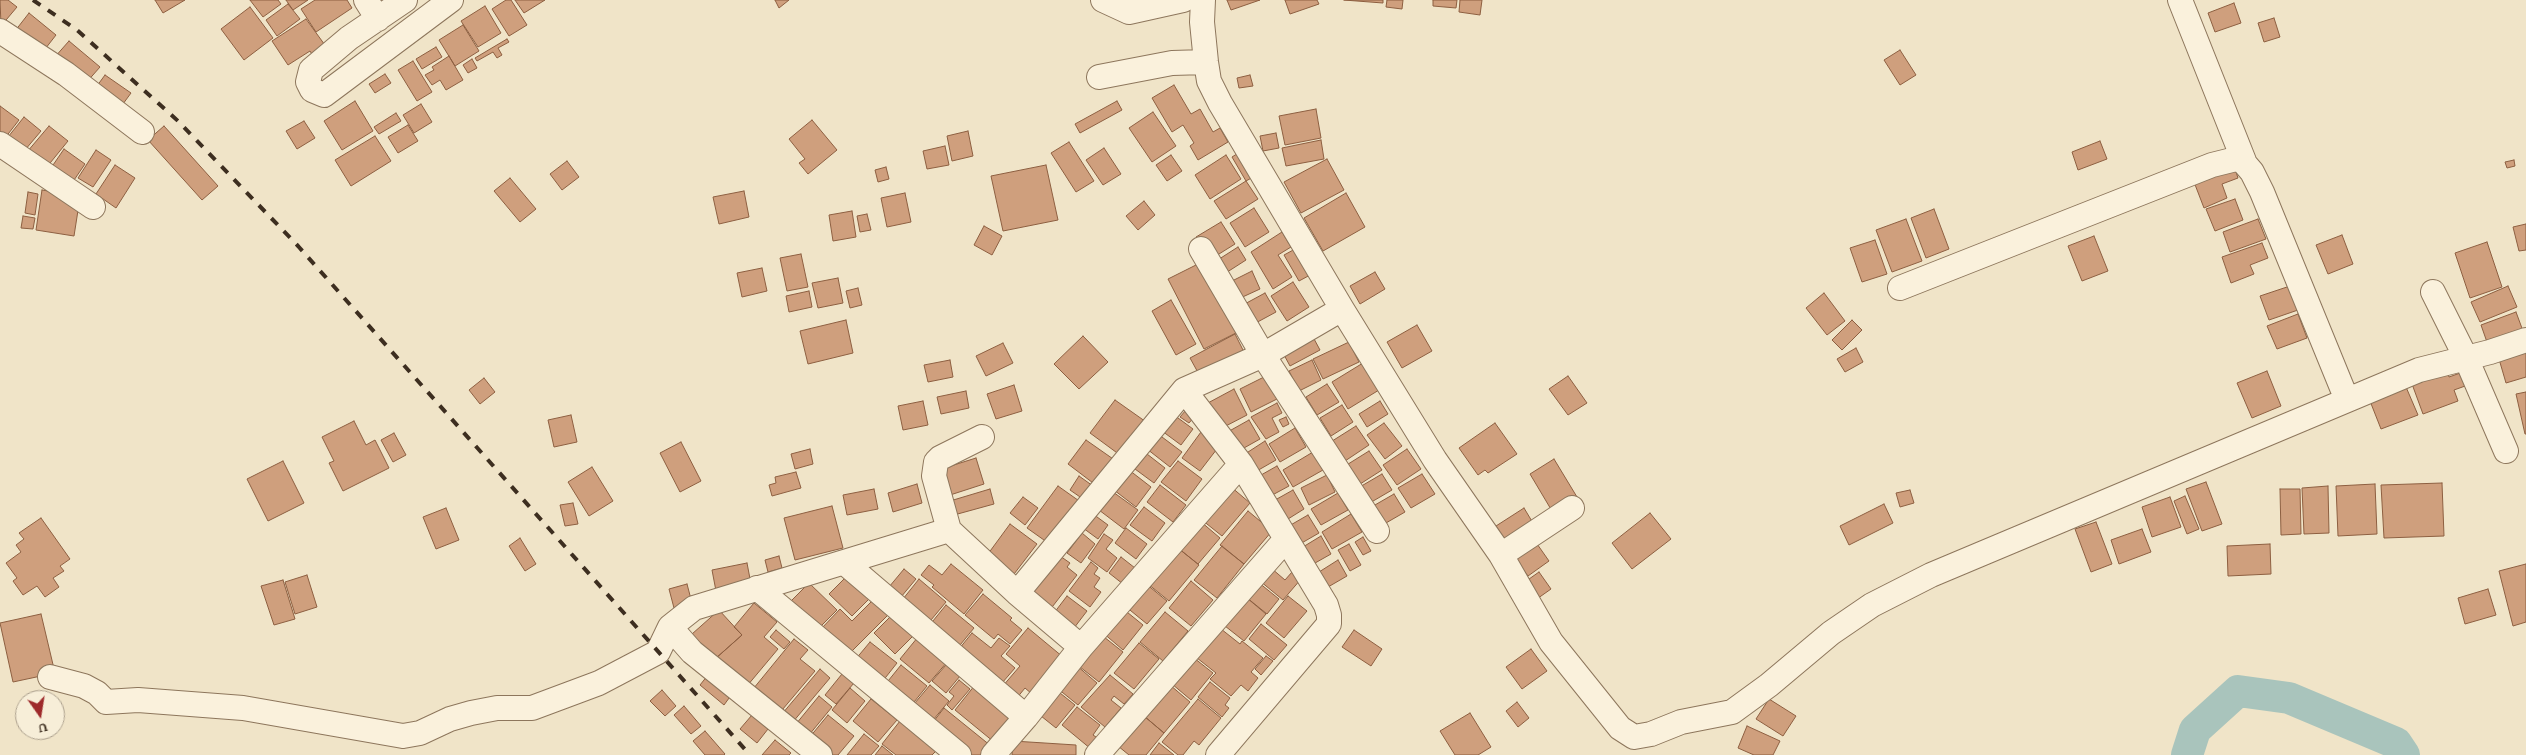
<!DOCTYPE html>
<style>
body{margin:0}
#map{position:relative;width:2526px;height:755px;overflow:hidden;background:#f0e4c8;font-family:"Crimson Pro",serif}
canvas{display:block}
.north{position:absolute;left:15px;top:690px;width:50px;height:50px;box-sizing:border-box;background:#f7eed8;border:1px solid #ada18e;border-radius:50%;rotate:167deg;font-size:14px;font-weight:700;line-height:20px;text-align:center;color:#3d2e20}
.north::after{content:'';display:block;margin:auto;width:18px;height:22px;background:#9e2a2b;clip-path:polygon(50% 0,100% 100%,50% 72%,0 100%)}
</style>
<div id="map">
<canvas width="2526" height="755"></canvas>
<div class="north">U</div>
</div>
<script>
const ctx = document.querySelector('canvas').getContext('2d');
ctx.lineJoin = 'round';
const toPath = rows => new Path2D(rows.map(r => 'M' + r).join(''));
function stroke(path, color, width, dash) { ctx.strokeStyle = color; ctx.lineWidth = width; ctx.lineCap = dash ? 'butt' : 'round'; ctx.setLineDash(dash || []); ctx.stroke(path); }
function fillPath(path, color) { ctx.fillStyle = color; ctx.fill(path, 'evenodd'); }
stroke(toPath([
 [2187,755,2195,730,2238,691,2289,698,2396,743,2404,755]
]), '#a9c4bc', 32);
const building = toPath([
 [0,0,8,0,17,7,1,26,0,0],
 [155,0,185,0,163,13,155,0],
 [250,0,278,0,281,4,263,17,250,0],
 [286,0,308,0,293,10,286,0],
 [315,0,347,0,352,8,316,32,301,9,315,0],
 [506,0,511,0,527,25,509,36,492,9,506,0],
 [515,0,545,0,524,13,515,0],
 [775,0,789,0,779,8,775,0],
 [1227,0,1260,0,1231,10,1227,0],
 [1285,0,1317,0,1319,4,1290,14,1285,0],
 [1344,0,1383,0,1383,3,1344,0],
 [1387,0,1403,0,1402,9,1386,7,1387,0],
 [1433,0,1457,0,1456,8,1433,6,1433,0],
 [1460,0,1482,0,1480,15,1459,12,1460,0],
 [2234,3,2241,23,2215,32,2208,13,2234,3],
 [288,4,300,19,277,36,266,20,288,4],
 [485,6,501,33,478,47,461,21,485,6],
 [250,7,273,38,244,60,221,29,250,7],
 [29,13,56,35,42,53,15,31,29,13],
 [2274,18,2280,37,2264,42,2258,23,2274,18],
 [306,19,330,52,316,61,310,51,288,65,272,41,306,19],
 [463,25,479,51,455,66,439,40,463,25],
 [507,39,509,42,498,48,502,55,497,58,493,52,477,61,475,58,507,39],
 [69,41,100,67,85,84,54,58,69,41],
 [436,47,442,57,422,69,416,59,436,47],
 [1900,50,1916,75,1900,85,1884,60,1900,50],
 [449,56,463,80,446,90,440,80,432,85,425,75,434,70,432,67,449,56],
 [472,59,477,68,468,73,463,65,472,59],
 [413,61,432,92,417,101,398,70,413,61],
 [385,74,391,83,375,93,369,84,385,74],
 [105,75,131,93,120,108,94,90,105,75],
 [1250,75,1253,86,1239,88,1237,78,1250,75],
 [1174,85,1191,114,1200,109,1213,132,1220,128,1228,142,1198,160,1190,146,1194,143,1183,125,1172,132,1152,98,1174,85],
 [355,101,373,131,342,150,324,121,355,101],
 [1117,101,1122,110,1080,133,1075,124,1117,101],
 [421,104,432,122,414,133,403,115,421,104],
 [0,106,19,120,5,138,0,134,0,106],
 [1316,109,1321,138,1285,145,1279,116,1316,109],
 [1153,112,1176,146,1152,162,1129,128,1153,112],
 [396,113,401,121,379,134,374,127,396,113],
 [24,117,41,131,25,150,8,137,24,117],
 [812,120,837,150,808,174,799,163,805,159,789,139,812,120],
 [304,121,315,138,297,149,286,131,304,121],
 [408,125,418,141,398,153,388,137,408,125],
 [49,126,68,141,46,168,27,152,49,126],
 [164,126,218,186,202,200,148,140,164,126],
 [968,131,973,156,952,161,947,136,968,131],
 [1276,133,1279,148,1263,151,1260,136,1276,133],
 [375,136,391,161,351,186,335,160,375,136],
 [1321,140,1324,159,1286,166,1282,148,1321,140],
 [2100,141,2107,159,2078,170,2072,152,2100,141],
 [1069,142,1094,181,1076,192,1051,153,1069,142],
 [945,146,949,165,927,169,923,151,945,146],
 [1104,148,1121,174,1103,185,1086,160,1104,148],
 [64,149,85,164,72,183,51,168,64,149],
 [96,150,111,160,93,187,78,178,96,150],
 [1240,152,1255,176,1246,181,1232,157,1240,152],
 [1171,155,1182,171,1167,181,1156,165,1171,155],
 [1226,155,1241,179,1210,199,1195,175,1226,155],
 [1327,159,1344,190,1301,213,1284,182,1327,159],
 [2514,160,2515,166,2507,168,2505,162,2514,160],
 [567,161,579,177,562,190,550,174,567,161],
 [115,165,135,178,116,208,96,194,115,165],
 [1046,165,1058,220,1003,231,991,176,1046,165],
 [2234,166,2238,178,2222,184,2227,198,2204,208,2194,182,2234,166],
 [886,167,889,179,878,182,875,170,886,167],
 [510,178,536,209,520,222,494,191,510,178],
 [1246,181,1258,199,1226,219,1214,201,1246,181],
 [42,190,67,194,79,204,74,236,36,230,42,190],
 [744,191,749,217,719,224,713,197,744,191],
 [28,192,38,194,35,215,25,213,28,192],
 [905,193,911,222,887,227,881,198,905,193],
 [1346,193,1365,227,1323,251,1304,218,1346,193],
 [2235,199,2243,220,2215,231,2206,209,2235,199],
 [1144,201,1155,215,1138,230,1126,216,1144,201],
 [1254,208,1269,232,1245,247,1230,223,1254,208],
 [1934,209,1949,249,1926,258,1911,218,1934,209],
 [852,211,856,237,833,241,829,215,852,211],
 [867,214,871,230,860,232,857,216,867,214],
 [23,216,35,218,33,229,21,228,23,216],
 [1906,219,1922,261,1892,272,1876,230,1906,219],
 [2258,219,2266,239,2230,252,2223,232,2258,219],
 [1221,222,1235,244,1211,259,1196,237,1221,222],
 [2526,224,2526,250,2519,251,2513,227,2526,224],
 [984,226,1002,236,992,255,974,245,984,226],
 [1282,232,1291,247,1278,255,1292,277,1273,289,1251,252,1282,232],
 [2342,235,2353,264,2328,274,2316,245,2342,235],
 [2094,236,2108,271,2082,281,2068,246,2094,236],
 [1875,240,1887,274,1862,282,1850,248,1875,240],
 [2487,242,2502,287,2470,298,2455,253,2487,242],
 [2262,243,2268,258,2250,265,2254,274,2231,283,2222,257,2262,243],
 [1238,247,1246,260,1221,276,1213,263,1238,247],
 [1297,248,1312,274,1299,281,1284,255,1297,248],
 [801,254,808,287,787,291,780,258,801,254],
 [1202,262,1238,332,1204,349,1168,279,1202,262],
 [762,268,767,291,742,297,737,273,762,268],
 [1252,271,1260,289,1236,300,1228,283,1252,271],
 [1375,272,1385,289,1360,304,1350,286,1375,272],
 [838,278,843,303,818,308,812,283,838,278],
 [1293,282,1309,307,1287,321,1271,296,1293,282],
 [2290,286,2298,310,2269,320,2260,296,2290,286],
 [2508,286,2517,307,2480,322,2471,302,2508,286],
 [858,288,862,305,850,308,846,291,858,288],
 [809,291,812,307,789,312,786,296,809,291],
 [1265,293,1276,312,1252,325,1241,306,1265,293],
 [1824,293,1845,321,1827,335,1806,308,1824,293],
 [1171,300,1196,344,1176,355,1152,311,1171,300],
 [2516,312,2523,331,2488,345,2481,325,2516,312],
 [2298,314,2307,338,2277,349,2267,326,2298,314],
 [846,320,853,353,808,364,800,331,846,320],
 [1852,320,1862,330,1842,350,1832,340,1852,320],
 [1417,325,1432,351,1402,368,1387,342,1417,325],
 [1235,334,1245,354,1201,378,1190,358,1235,334],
 [1083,336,1108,362,1079,389,1054,364,1083,336],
 [1313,337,1320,350,1290,366,1283,353,1313,337],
 [1349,342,1359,362,1323,379,1313,359,1349,342],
 [1003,343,1013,363,986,376,976,356,1003,343],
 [1856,348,1863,362,1845,372,1837,359,1856,348],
 [2526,351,2526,377,2506,383,2499,359,2526,351],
 [950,360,953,377,928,382,924,365,950,360],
 [1312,360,1321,380,1299,391,1289,371,1312,360],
 [1363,363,1379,390,1348,409,1332,382,1363,363],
 [2267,371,2281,406,2252,418,2237,383,2267,371],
 [2447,371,2449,377,2463,372,2468,385,2454,390,2458,401,2423,414,2412,384,2447,371],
 [1266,376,1277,399,1251,412,1240,389,1266,376],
 [1568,376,1587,403,1568,415,1549,389,1568,376],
 [484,378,495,392,480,404,469,390,484,378],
 [1327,384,1339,402,1317,415,1306,397,1327,384],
 [1014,385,1022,411,996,419,987,394,1014,385],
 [2406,387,2418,415,2381,429,2370,401,2406,387],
 [1234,389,1247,415,1220,429,1206,404,1234,389],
 [966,391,969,408,941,414,937,397,966,391],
 [2526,392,2526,434,2525,434,2516,394,2526,392],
 [1115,400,1149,424,1124,458,1090,433,1115,400],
 [923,401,928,425,903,430,898,406,923,401],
 [1380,401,1388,414,1367,427,1359,414,1380,401],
 [1277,403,1282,413,1272,418,1279,432,1266,439,1251,417,1277,403],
 [1342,405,1353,422,1331,436,1320,418,1342,405],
 [1186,410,1195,416,1189,423,1180,417,1186,410],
 [571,415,577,442,554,447,548,420,571,415],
 [1174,415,1193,429,1181,445,1162,431,1174,415],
 [1286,417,1289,424,1283,427,1279,420,1286,417],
 [1249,420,1260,439,1235,453,1224,434,1249,420],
 [354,421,366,445,375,440,389,468,343,491,329,463,334,461,322,437,354,421],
 [1384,423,1402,446,1385,459,1367,435,1384,423],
 [1495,423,1517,454,1488,473,1485,470,1478,475,1459,448,1495,423],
 [1356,426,1369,445,1342,463,1329,443,1356,426],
 [1295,428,1306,447,1280,462,1269,444,1295,428],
 [1201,432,1220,445,1200,471,1182,458,1201,432],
 [394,433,406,455,393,462,381,440,394,433],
 [1158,434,1182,452,1170,467,1147,449,1158,434],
 [1086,440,1116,461,1097,486,1068,464,1086,440],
 [1265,441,1276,460,1255,472,1245,454,1265,441],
 [681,442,701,481,680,492,660,453,681,442],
 [810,449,813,464,795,469,791,454,810,449],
 [1407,449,1421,469,1397,485,1383,465,1407,449],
 [1369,451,1382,470,1357,486,1345,466,1369,451],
 [1313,452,1323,470,1293,487,1283,470,1313,452],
 [1147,454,1165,468,1154,483,1135,469,1147,454],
 [976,458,984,484,947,496,938,470,976,458],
 [1554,459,1577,497,1552,511,1530,474,1554,459],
 [283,461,304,503,268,521,247,479,283,461],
 [1178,461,1202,479,1186,501,1161,482,1178,461],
 [1277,466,1289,486,1265,499,1254,479,1277,466],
 [592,467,613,501,589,516,568,482,592,467],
 [1129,470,1151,487,1136,507,1114,490,1129,470],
 [796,472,801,488,772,496,769,485,776,483,775,477,796,472],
 [1382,474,1392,490,1368,504,1358,488,1382,474],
 [1422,474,1435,494,1411,508,1398,488,1422,474],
 [1327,475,1335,492,1309,505,1301,488,1327,475],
 [1079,476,1093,486,1083,499,1070,490,1079,476],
 [2206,482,2222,524,2202,531,2186,489,2206,482],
 [2442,483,2444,536,2384,538,2381,485,2442,483],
 [917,484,922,503,893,512,888,493,917,484],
 [2375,484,2377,534,2338,536,2336,486,2375,484],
 [1160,485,1186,505,1173,522,1147,502,1160,485],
 [1058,486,1082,503,1051,545,1027,528,1058,486],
 [1230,486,1250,503,1222,536,1202,520,1230,486],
 [2328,486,2329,533,2304,534,2302,488,2328,486],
 [874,489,878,509,847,515,843,495,874,489],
 [990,489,994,504,954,515,950,501,990,489],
 [2280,489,2300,489,2301,534,2281,535,2280,489],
 [1293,490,1304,509,1280,524,1268,504,1293,490],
 [1910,490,1914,503,1900,507,1896,493,1910,490],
 [1113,492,1138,510,1124,529,1099,510,1113,492],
 [1338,493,1348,510,1321,525,1311,509,1338,493],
 [1394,494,1405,512,1379,527,1368,509,1394,494],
 [2185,496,2199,529,2187,534,2174,501,2185,496],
 [1023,497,1038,508,1025,525,1010,513,1023,497],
 [2170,497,2181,527,2152,537,2142,507,2170,497],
 [573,503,578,524,565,526,560,505,573,503],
 [1884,504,1893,523,1849,545,1840,526,1884,504],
 [832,506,843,548,795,560,784,518,832,506],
 [1144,507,1165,523,1152,541,1130,525,1144,507],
 [446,508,459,540,436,549,423,517,446,508],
 [1524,508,1536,528,1508,545,1496,526,1524,508],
 [1248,511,1272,531,1244,564,1220,545,1248,511],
 [1650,513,1671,539,1632,569,1612,543,1650,513],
 [1093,514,1108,525,1098,539,1083,528,1093,514],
 [1351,514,1362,532,1332,549,1322,532,1351,514],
 [1308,515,1319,533,1293,548,1282,530,1308,515],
 [41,518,70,559,60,566,64,571,53,578,59,587,45,597,37,586,23,595,13,581,17,578,6,563,21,552,16,545,24,539,19,533,41,518],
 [1200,521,1220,538,1198,564,1178,548,1200,521],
 [2096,522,2112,564,2091,572,2075,529,2096,522],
 [1010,524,1037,544,1011,578,985,558,1010,524],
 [1126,528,1147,544,1136,559,1115,543,1126,528],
 [2142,529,2151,552,2119,564,2111,540,2142,529],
 [1082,533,1095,544,1081,563,1067,553,1082,533],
 [1104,534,1113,540,1106,549,1117,558,1107,572,1088,558,1104,534],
 [1321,536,1331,554,1308,567,1298,550,1321,536],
 [1363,537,1371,551,1363,555,1355,542,1363,537],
 [520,538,536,564,525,571,509,546,520,538],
 [1535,541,1549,561,1528,576,1513,556,1535,541],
 [1349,544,1361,565,1350,571,1338,550,1349,544],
 [2270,544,2271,574,2228,576,2227,546,2270,544],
 [1222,546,1244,564,1217,598,1194,580,1222,546],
 [1178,548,1199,565,1169,601,1148,584,1178,548],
 [779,556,782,568,768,572,765,560,779,556],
 [1060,556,1070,563,1067,567,1077,575,1049,611,1029,596,1060,556],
 [1121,557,1135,568,1123,584,1109,573,1121,557],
 [1338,560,1347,576,1328,587,1319,572,1338,560],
 [1091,562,1098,568,1094,574,1100,578,1094,587,1101,592,1090,607,1069,591,1091,562],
 [747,563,751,584,716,591,712,570,747,563],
 [951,564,983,590,964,614,932,587,934,585,921,575,929,565,942,575,951,564],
 [2526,564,2526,622,2513,626,2499,571,2526,564],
 [1271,568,1285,580,1292,572,1301,579,1283,600,1260,581,1271,568],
 [904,569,916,579,901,597,889,587,904,569],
 [1539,572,1551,589,1534,601,1522,584,1539,572],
 [307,575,317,607,295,614,285,582,307,575],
 [847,576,875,593,852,616,829,594,847,576],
 [1253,578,1279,599,1267,614,1241,593,1253,578],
 [919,579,946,602,926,626,899,604,919,579],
 [283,580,295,619,274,625,261,586,283,580],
 [1191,581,1213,600,1191,626,1169,608,1191,581],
 [809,583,837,610,817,630,789,603,809,583],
 [1145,583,1167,601,1147,624,1125,606,1145,583],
 [687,584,692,603,674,608,669,589,687,584],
 [2488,589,2496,615,2465,624,2458,598,2488,589],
 [983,594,1012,618,1010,620,1022,630,1010,644,998,634,994,639,965,615,983,594],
 [1067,596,1087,611,1074,628,1054,613,1067,596],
 [1288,596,1307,611,1284,638,1266,623,1288,596],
 [876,597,891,612,848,655,820,630,840,609,852,621,876,597],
 [1247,598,1266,614,1244,641,1225,626,1247,598],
 [754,603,777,622,764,637,778,649,747,686,715,659,742,635,734,627,754,603],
 [946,605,974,628,956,650,928,627,946,605],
 [1122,608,1143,625,1123,650,1102,632,1122,608],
 [719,610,742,635,715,659,692,634,719,610],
 [1165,612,1188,631,1163,661,1140,642,1165,612],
 [41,614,55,673,13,682,0,623,41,614],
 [893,614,914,635,895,654,874,633,893,614],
 [1261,624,1287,645,1274,660,1249,639,1261,624],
 [1216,625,1240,644,1242,641,1263,658,1251,672,1258,678,1248,691,1241,685,1231,696,1210,679,1216,673,1192,654,1216,625],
 [1028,628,1063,657,1032,694,1025,688,1016,699,1002,687,1020,666,1006,654,1028,628],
 [776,630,790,642,784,649,770,637,776,630],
 [1354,630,1382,649,1371,666,1342,647,1354,630],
 [972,633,991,648,999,638,1010,646,1001,656,1015,668,1002,683,959,649,972,633],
 [1099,633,1123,652,1099,682,1075,663,1099,633],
 [918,637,948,661,929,683,900,659,918,637],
 [794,639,808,650,800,659,815,671,777,716,749,694,794,639],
 [870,642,897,663,882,682,855,660,870,642],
 [1139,643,1159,659,1134,689,1114,673,1139,643],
 [1531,649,1547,671,1522,689,1506,667,1531,649],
 [1266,656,1273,661,1261,675,1255,669,1266,656],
 [1194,658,1213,673,1191,700,1172,684,1194,658],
 [901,665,927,686,910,707,884,686,901,665],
 [946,665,960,676,946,693,932,681,946,665],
 [1076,665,1097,683,1078,705,1057,688,1076,665],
 [820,669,830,678,792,723,782,714,820,669],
 [842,674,854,683,836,704,825,695,842,674],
 [708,675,732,694,724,705,700,685,708,675],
 [1110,675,1133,694,1124,704,1114,696,1111,700,1121,708,1105,727,1081,707,1110,675],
 [959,680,970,689,952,710,947,705,954,696,949,692,959,680],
 [1210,682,1230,698,1225,705,1229,708,1222,717,1198,697,1210,682],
 [930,685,949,701,928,726,909,710,930,685],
 [975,685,1014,717,994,742,955,710,975,685],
 [1170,685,1190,702,1164,733,1144,716,1170,685],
 [850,688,865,701,847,723,832,710,850,688],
 [1055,689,1075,705,1056,728,1036,712,1055,689],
 [662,690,676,706,665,716,650,701,662,690],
 [819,696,832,707,809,735,796,724,819,696],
 [871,699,897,720,878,742,853,721,871,699],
 [1198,699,1221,718,1199,745,1194,741,1183,755,1178,755,1162,742,1198,699],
 [1769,699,1796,716,1783,736,1756,719,1769,699],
 [1517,702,1529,718,1518,727,1506,711,1517,702],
 [684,706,701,726,691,734,674,715,684,706],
 [1077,707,1100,725,1093,735,1099,739,1091,749,1062,725,1077,707],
 [944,708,991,746,983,755,966,755,930,726,944,708],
 [1470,713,1491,747,1478,755,1455,755,1440,731,1470,713],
 [752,715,768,729,757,743,740,729,752,715],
 [828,715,854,736,838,755,829,755,809,738,828,715],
 [1144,716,1164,733,1146,755,1129,755,1118,746,1144,716],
 [900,721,936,751,932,755,896,755,882,744,900,721],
 [1747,726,1780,741,1773,755,1754,755,1738,748,1747,726],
 [705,731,725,754,724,755,705,755,693,741,705,731],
 [864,734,879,746,871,755,847,755,864,734],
 [775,740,791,753,789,755,762,755,775,740],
 [1013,741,1076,745,1076,755,1012,755,1013,741],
 [1159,743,1174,755,1150,755,1159,743],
 [882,746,893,755,875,755,882,746]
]);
fillPath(building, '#cf9f7d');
stroke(building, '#8d5f41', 1);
const minor = toPath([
 [366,0,378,19],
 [405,0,349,38,311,70,308,82,312,90,324,95,451,0],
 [1103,0,1129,12,1183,0],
 [1203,0,1202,22,1206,62,1209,81,1220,103,1342,309,1435,460,1501,555,1551,642,1620,728,1634,737,1651,734,1681,722,1732,712,1769,685,1831,633,1872,605,1931,575,2419,370,2490,352,2526,340],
 [2180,0,2244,161],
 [0,31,66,74,142,132],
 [1099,77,1172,63,1206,62],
 [0,144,93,207],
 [1201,249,1263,355,1377,531],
 [1900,288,2212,165,2240,158,2252,172,2262,192,2347,400],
 [2433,292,2466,358,2506,451],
 [1184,390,1241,464,1326,605,1329,615,1329,624,1218,755],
 [982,437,940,458,936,462,934,476,949,530,1017,593,1081,647],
 [1501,555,1572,508],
 [845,563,1026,717],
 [757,588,959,755],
 [1017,593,1184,390,1263,355,1342,309],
 [50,677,84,686,97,693,106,702,138,700,243,708,403,736,420,733,450,719,471,713,497,708,532,708,599,683,658,652,670,627],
 [820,755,692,652,670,627,694,608,949,530],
 [993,755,1026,717,1081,647,1241,464],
 [1097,755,1286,539]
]);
stroke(minor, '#8d765c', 26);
stroke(minor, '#faf1dc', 24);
stroke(toPath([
 [33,0,77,30,178,121,298,246,750,755]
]), '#3d2e20', 4, [9, 9]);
</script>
